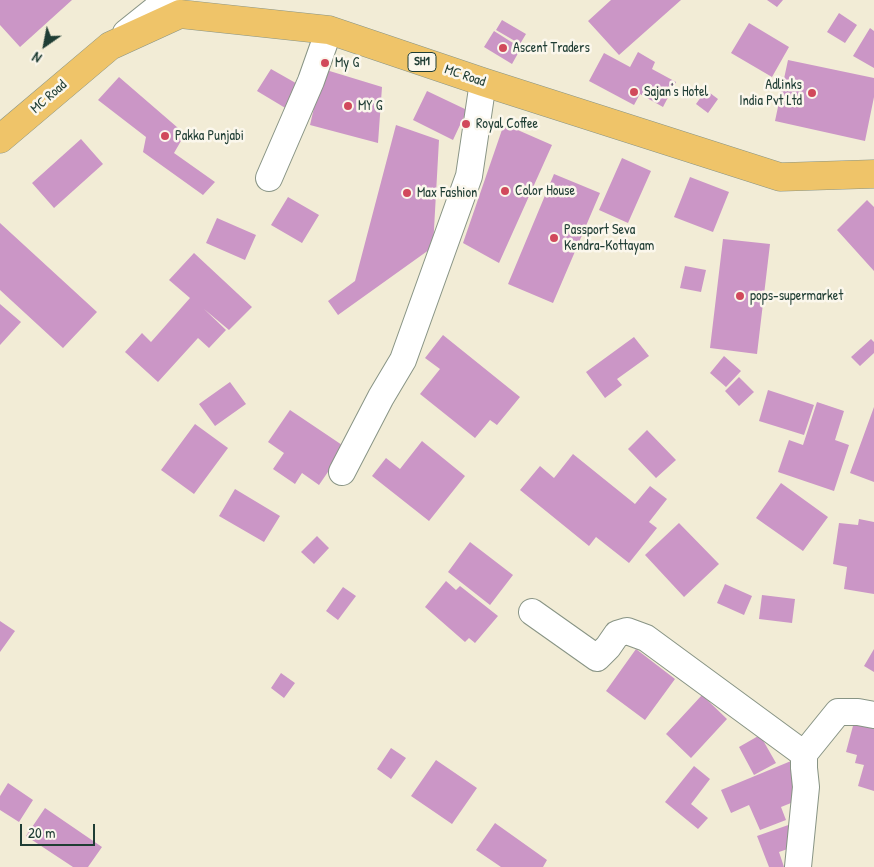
<!DOCTYPE html>
<style>
body{margin:0}
#map{position:relative;width:874px;height:867px;overflow:hidden;background:#f2ecd6;font-family:"Patrick Hand",sans-serif}
canvas{display:block}
.north{position:absolute;left:20px;top:20px;width:50px;height:50px;-webkit-text-stroke:4px #fbf7ec;paint-order:stroke;rotate:213deg;font-size:14px;font-weight:700;line-height:20px;text-align:center;color:#1f3d34}
.north::after{content:'';display:block;margin:auto;width:18px;height:22px;background:#1f3d34;clip-path:polygon(50% 0,100% 100%,50% 72%,0 100%)}
.scale{position:absolute;left:20px;top:824px;width:75px;height:22px;box-sizing:border-box;border:2px solid #1f3d34;border-top:0;padding-left:6px;font-size:15px;line-height:18px;white-space:nowrap;color:#1f3d34;-webkit-text-stroke:4px #fbf7ec;paint-order:stroke}
</style>
<div id="map">
<canvas width="874" height="867"></canvas>
<div class="north">N</div>
<div class="scale">20 m</div>
</div>
<script>
const ctx = document.querySelector('canvas').getContext('2d');
ctx.lineJoin = 'round';
function fillPath(path, color) { ctx.fillStyle = color; ctx.fill(path, 'evenodd'); }
const toPath = rows => new Path2D(rows.map(r => 'M' + r).join(''));
function stroke(path, color, width, dash) { ctx.strokeStyle = color; ctx.lineWidth = width; ctx.lineCap = dash ? 'butt' : 'round'; ctx.setLineDash(dash || []); ctx.stroke(path); }
function write(font, color, halo, rows, align = 'center') {
  ctx.font = font + ' "Patrick Hand",sans-serif'; ctx.lineWidth = 5; ctx.setLineDash([]); ctx.textBaseline = 'middle'; ctx.strokeStyle = halo; ctx.fillStyle = color; for (const [text, x, y, turn = 0] of rows) {
    ctx.save(); ctx.translate(x, y); ctx.rotate((+turn || 0) * Math.PI / 180); ctx.textAlign = isNaN(turn) ? turn : align; if (halo) ctx.strokeText(text, 0, 0); ctx.fillText(text, 0, 0); ctx.restore();
  }
}
fillPath(toPath([
 [0,0,72,0,20,47,0,25],
 [611,0,681,0,619,55,588,21],
 [767,0,783,0,777,7],
 [839,13,857,25,845,43,827,32],
 [502,20,526,34,520,44,496,30],
 [749,23,789,47,772,77,731,53],
 [870,28,874,31,874,68,853,56],
 [494,31,521,48,512,64,484,47],
 [638,52,655,62,652,69,676,82,663,107,640,94,634,105,589,81,604,53,630,67],
 [788,60,874,78,874,97,865,141,775,121],
 [271,69,301,86,287,109,257,91],
 [323,69,382,87,378,143,310,125],
 [119,77,185,134,174,153,215,182,203,195,143,152,146,137,98,100],
 [706,90,718,99,708,113,696,104],
 [427,91,467,110,453,140,413,120],
 [504,124,552,145,499,263,463,243],
 [396,125,439,140,433,247,338,315,328,301,355,281],
 [81,139,103,164,54,208,32,183],
 [622,158,651,171,628,223,599,210],
 [554,174,600,193,553,303,508,284],
 [690,177,729,192,713,232,674,217],
 [288,197,319,215,302,243,271,225],
 [867,200,874,207,874,271,837,230],
 [217,218,256,235,245,260,206,243],
 [0,223,97,312,63,348,0,290],
 [723,239,770,244,757,354,710,348],
 [194,253,252,307,229,330,204,309,226,330,209,348,198,338,158,382,125,352,142,333,151,342,190,298,169,280],
 [685,266,706,270,701,292,680,288],
 [0,304,21,322,0,345],
 [443,335,520,397,497,425,490,420,475,438,420,394,440,369,425,358],
 [634,337,649,356,617,379,622,385,605,398,586,372],
 [871,339,874,342,874,353,860,366,851,357],
 [724,356,741,371,726,387,710,373],
 [739,377,754,392,739,406,725,391],
 [230,382,246,404,215,426,199,404],
 [768,390,814,405,804,435,759,421],
 [817,402,844,411,835,440,849,445,834,491,778,472,789,440,803,445],
 [874,407,874,482,850,473],
 [290,410,345,447,319,485,302,473,295,484,273,469,284,453,268,442],
 [195,424,228,448,194,494,161,470],
 [647,430,676,460,656,478,628,449],
 [422,441,465,476,429,521,372,476,386,458,400,469],
 [573,454,635,504,650,486,667,499,649,522,657,528,629,563,596,537,589,546,520,490,540,466,554,478],
 [781,483,828,517,803,551,756,518],
 [235,489,280,516,264,542,219,516],
 [859,519,874,522,874,594,844,589,847,567,833,564,839,523,858,525],
 [679,523,719,564,684,597,645,555],
 [317,536,329,548,314,564,301,552],
 [470,542,513,575,490,605,448,572],
 [446,581,456,590,460,586,498,616,475,643,469,638,465,642,425,607],
 [725,584,752,596,744,615,717,603],
 [343,587,356,596,338,620,326,611],
 [762,595,795,599,792,623,759,619],
 [0,621,15,631,0,652],
 [636,649,675,679,645,720,606,691],
 [874,649,874,672,864,666],
 [281,673,295,683,284,698,271,688],
 [702,695,727,719,691,758,666,734],
 [854,722,874,727,874,791,858,786,864,765,855,763,857,755,846,752],
 [760,735,776,763,754,775,739,747],
 [391,748,406,758,391,779,377,769],
 [436,760,477,788,452,824,411,796],
 [791,761,806,797,781,807,786,820,760,830,749,805,731,813,721,790],
 [694,766,710,779,691,804,708,818,698,829,665,802],
 [8,783,33,800,19,822,0,810,0,796],
 [45,808,102,847,88,867,73,867,26,836],
 [495,823,547,860,543,867,501,867,476,850],
 [794,823,802,844,779,852,784,867,769,867,757,836]
]), '#cb96c6');
const minor = toPath([
 [126,33,167,0],
 [269,178,311,81,329,30],
 [342,472,381,397,403,360,469,176,483,82],
 [532,612,597,658,608,647,617,634,627,631,646,638,804,754],
 [798,867,806,787,804,768,804,754,838,712,858,712,874,715]
]);
const major = toPath([
 [0,139,110,46,180,14,329,30,483,82,780,177,874,174]
]);
stroke(minor, '#889485', 28);
stroke(major, '#889485', 29);
stroke(minor, '#fff', 26);
stroke(major, '#efc469', 28);
for (const [x, y, r, color] of [
 [503,48,5,"#d1495b"],
 [325,63,5,"#d1495b"],
 [634,92,5,"#d1495b"],
 [812,93,5,"#d1495b"],
 [348,106,5,"#d1495b"],
 [466,124,5,"#d1495b"],
 [165,136,5,"#d1495b"],
 [505,191,5,"#d1495b"],
 [407,193,5,"#d1495b"],
 [554,238,5,"#d1495b"],
 [740,296,5,"#d1495b"]
]) { const dot = new Path2D(); dot.arc(x, y, r, 0, 2 * Math.PI); ctx.fillStyle = color; ctx.fill(dot); stroke(dot, '#fbf7ec', 2); }
for (const [x, y, w] of [
 [422,62,28]
]) { const box = new Path2D(); box.roundRect(x - w / 2, y - 9.5, w, 19, 4); ctx.fillStyle = '#fbf7ec'; ctx.fill(box); stroke(box, '#1f3d34', 1); }
write('bold 12px', '#1f3d34', null, [
 ["SH1",422,62]
]);
write('14px', '#1f3d34', '#fbf7ec', [
 ["Ascent Traders",513,48],
 ["My G",335,63],
 ["Adlinks",802,85,"right"],
 ["India Pvt Ltd",802,101,"right"],
 ["Sajan's Hotel",644,92],
 ["MY G",358,106],
 ["Royal Coffee",476,124],
 ["Pakka Punjabi",175,136],
 ["Color House",515,191],
 ["Max Fashion",417,193],
 ["Passport Seva",564,230],
 ["Kendra-Kottayam",564,246],
 ["pops-supermarket",750,296]
], 'left');
write('14px', '#1f3d34', '#fbf7ec', [
 ["MC Road",465,76,19],
 ["MC Road",49,97,-41]
]);
</script>
